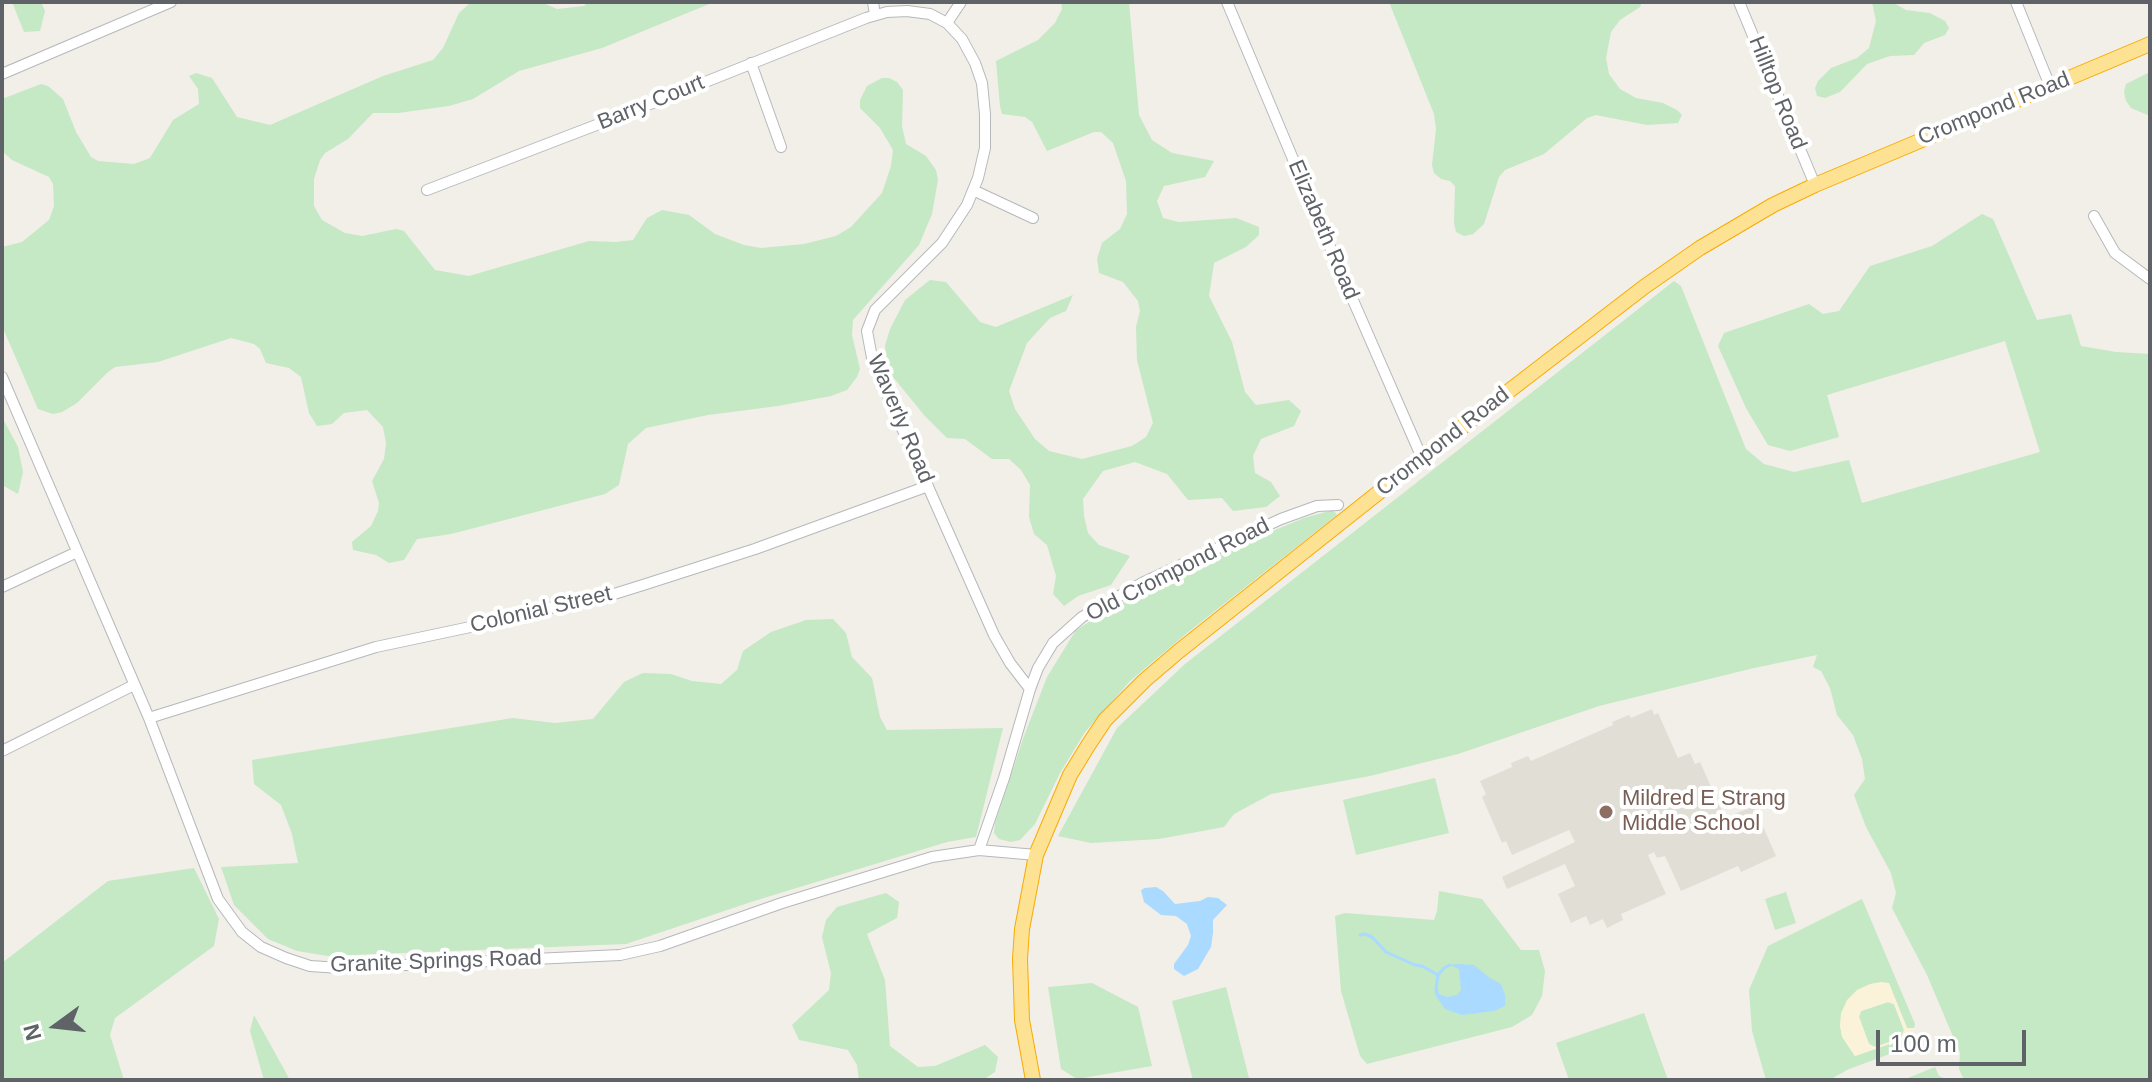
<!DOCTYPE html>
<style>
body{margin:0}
#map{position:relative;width:2152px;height:1082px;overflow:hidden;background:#f1efe8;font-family:Arial,sans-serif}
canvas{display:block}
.frame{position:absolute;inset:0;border:4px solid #5f6368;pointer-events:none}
.north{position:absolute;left:16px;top:986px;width:80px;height:80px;-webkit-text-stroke:6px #fff;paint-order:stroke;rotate:255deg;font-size:22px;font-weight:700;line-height:32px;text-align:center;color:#5f6368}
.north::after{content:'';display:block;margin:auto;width:28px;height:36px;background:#5f6368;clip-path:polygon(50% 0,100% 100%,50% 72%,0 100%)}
.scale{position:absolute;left:1876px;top:1030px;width:150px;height:36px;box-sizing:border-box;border:4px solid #5f6368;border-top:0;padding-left:10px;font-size:24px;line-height:28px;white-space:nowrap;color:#5f6368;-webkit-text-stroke:6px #fff;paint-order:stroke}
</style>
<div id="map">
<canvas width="2152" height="1082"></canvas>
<div class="frame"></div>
<div class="north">N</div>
<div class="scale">100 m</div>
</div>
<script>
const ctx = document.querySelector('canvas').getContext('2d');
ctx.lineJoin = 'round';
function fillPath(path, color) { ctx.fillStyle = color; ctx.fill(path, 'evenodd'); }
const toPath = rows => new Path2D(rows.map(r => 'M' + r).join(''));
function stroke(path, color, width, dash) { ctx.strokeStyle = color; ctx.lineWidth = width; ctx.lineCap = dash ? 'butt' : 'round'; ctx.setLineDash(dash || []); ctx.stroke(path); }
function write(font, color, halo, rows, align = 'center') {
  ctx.font = font + ' Arial,sans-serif'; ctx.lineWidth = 8; ctx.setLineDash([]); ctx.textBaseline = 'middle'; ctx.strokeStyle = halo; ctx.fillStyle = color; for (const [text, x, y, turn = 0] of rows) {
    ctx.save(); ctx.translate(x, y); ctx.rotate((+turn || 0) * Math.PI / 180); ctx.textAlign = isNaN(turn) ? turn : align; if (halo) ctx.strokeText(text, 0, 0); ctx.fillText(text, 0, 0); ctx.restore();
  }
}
fillPath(toPath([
 [1652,709,1654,715,1658,713,1678,758,1690,753,1695,764,1700,762,1725,818,1754,806,1776,856,1741,872,1738,866,1681,891,1665,856,1657,858,1654,852,1648,855,1666,894,1621,914,1623,920,1607,928,1603,919,1590,925,1586,916,1571,923,1558,894,1575,886,1565,864,1507,889,1502,877,1575,842,1569,830,1512,855,1506,841,1502,843,1482,797,1486,794,1480,781,1512,767,1511,763,1528,756,1531,761,1613,725,1612,722,1629,715,1631,718]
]), '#e1ded6');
fillPath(toPath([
 [12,2,41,2,45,11,40,31,24,32],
 [541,2,557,9,584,6,588,2,714,2,602,48,519,71,473,99,449,106,398,113,373,113,348,139,325,153,320,160,314,179,314,206,322,220,345,233,362,236,396,229,404,231,435,270,469,276,589,241,616,242,633,240,647,218,662,210,689,215,715,234,744,245,761,248,804,244,836,236,851,227,882,193,891,166,893,150,880,128,860,108,860,100,867,86,882,78,889,78,897,82,903,90,902,126,906,144,926,156,936,170,938,180,932,214,919,245,853,320,852,335,860,369,857,377,847,390,831,396,778,406,708,415,646,428,628,444,619,485,605,494,451,534,417,539,404,560,389,563,376,555,353,550,352,542,371,526,378,511,379,503,372,481,384,459,386,443,383,427,367,410,344,413,332,424,317,426,309,413,301,377,289,368,266,363,260,349,254,344,231,338,158,362,115,367,108,372,77,403,62,412,53,414,38,409,2,326,2,247,22,242,49,220,54,206,53,184,49,177,12,160,2,151,2,99,41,84,48,86,63,99,76,132,91,157,98,161,134,164,150,158,173,120,199,104,198,89,189,76,196,73,212,78,237,117,270,125,383,76,433,60,443,48,459,13,470,3],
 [1061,2,1129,2,1139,115,1152,140,1172,153,1214,161,1205,177,1164,186,1157,201,1163,218,1179,222,1236,218,1259,227,1259,235,1246,247,1214,263,1209,296,1232,342,1245,392,1256,405,1289,400,1301,411,1294,426,1261,439,1253,456,1255,473,1271,482,1280,496,1266,507,1233,511,1222,498,1188,500,1167,474,1135,462,1103,471,1083,499,1084,516,1088,533,1099,545,1130,556,1111,585,1078,596,1064,606,1053,594,1056,576,1047,545,1034,534,1029,517,1030,485,1021,470,1009,459,992,459,965,439,947,438,924,415,893,377,887,362,885,346,890,329,905,300,930,280,946,282,980,322,996,327,1073,295,1066,311,1050,318,1027,343,1009,391,1015,409,1035,439,1049,451,1082,459,1132,446,1146,437,1153,423,1137,360,1136,327,1140,311,1138,301,1123,282,1099,273,1097,259,1102,243,1120,229,1127,214,1126,181,1113,143,1101,132,1094,132,1047,151,1032,122,1025,117,1002,114,1000,106,996,61,1038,40,1055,23,1062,9],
 [1389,2,1642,2,1640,7,1620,20,1611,32,1606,58,1609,74,1620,89,1636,98,1663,103,1677,110,1682,115,1678,123,1647,125,1596,115,1587,118,1544,154,1505,170,1499,177,1484,224,1473,234,1464,236,1456,232,1454,223,1455,186,1450,181,1441,179,1434,173,1432,165,1436,129,1434,114],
 [1872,2,1892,2,1906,10,1930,13,1945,21,1949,28,1945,35,1924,43,1914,55,1890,56,1867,64,1840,92,1825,98,1817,96,1815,88,1818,81,1831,68,1857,58,1869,48,1876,21],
 [2150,72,2150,116,2131,108,2126,101,2124,92,2126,84],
 [1982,214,1993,219,2037,320,2071,314,2081,346,2116,352,2150,354,2150,1080,1964,1080,1959,1069,1960,1053,1927,975,1892,908,1896,893,1891,873,1866,827,1854,795,1865,779,1862,759,1853,735,1837,715,1830,688,1821,671,1813,667,1817,655,1754,668,1599,706,1458,754,1370,776,1271,794,1234,814,1224,827,1159,839,1091,843,1058,836,1117,728,1185,664,1674,281,1681,286,1746,449,1764,464,1794,472,1849,460,1862,503,2040,452,2005,341,1827,395,1839,437,1790,451,1768,445,1746,408,1718,346,1724,333,1809,304,1823,314,1839,311,1870,266,1932,246],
 [2,417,18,447,23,472,18,494,2,485],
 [1333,510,1337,515,1187,633,1130,681,1085,732,1060,773,1035,824,1020,840,1011,842,999,839,994,833,995,823,1024,736,1047,677,1076,630,1125,600,1213,556,1304,518],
 [833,619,846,633,852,657,872,678,880,717,887,730,1003,728,976,837,947,842,754,901,626,944,328,956,297,951,268,939,234,905,221,867,298,863,292,834,281,805,254,784,252,760,513,718,555,723,593,719,624,682,643,673,671,674,692,681,721,684,737,670,743,651,771,632,806,620],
 [1435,778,1449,833,1356,855,1343,800],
 [194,868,219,919,214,946,115,1018,110,1035,124,1080,2,1080,2,963,108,881],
 [1439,891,1482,899,1521,950,1539,950,1545,971,1542,996,1532,1015,1512,1027,1367,1064,1360,1056,1341,991,1335,916,1345,913,1434,920,1437,911],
 [1786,892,1796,923,1775,930,1765,899],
 [886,893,899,902,897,918,867,934,885,980,890,1046,918,1067,935,1066,985,1045,998,1057,995,1072,983,1080,859,1080,857,1065,848,1050,799,1040,792,1025,829,990,831,973,822,937,826,920,837,907],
 [1862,899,1915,1024,1914,1028,1907,1028,1889,984,1840,1025,1842,1036,1855,1056,1901,1040,1907,1045,1906,1048,1849,1069,1829,1080,1766,1080,1752,1031,1749,990,1768,946],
 [1092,983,1138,1007,1152,1066,1077,1079,1061,1069,1048,987],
 [1226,987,1249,1078,1240,1080,1193,1080,1172,1001],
 [1888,1002,1894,1004,1904,1030,1901,1038,1875,1047,1869,1044,1859,1017,1861,1011],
 [1644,1013,1668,1080,1569,1080,1556,1043],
 [254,1015,290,1080,264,1080,250,1031],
 [1935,1067,1939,1076,1948,1080,1903,1080]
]), '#c5e8c5');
fillPath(toPath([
 [1881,982,1889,983,1907,1028,1914,1028,1912,1034,1907,1045,1901,1040,1855,1056,1842,1037,1840,1025,1841,1013,1847,1000,1857,990,1870,984],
 [1888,1002,1894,1004,1904,1030,1901,1038,1875,1047,1869,1044,1859,1017,1861,1011]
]), '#fbf3d9');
fillPath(toPath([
 [1156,887,1163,891,1175,904,1200,901,1208,897,1218,898,1227,905,1213,920,1213,933,1211,947,1198,969,1184,976,1174,969,1174,964,1188,945,1191,936,1187,924,1176,916,1161,915,1144,902,1141,890,1145,888],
 [1459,964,1474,965,1490,978,1501,984,1505,995,1505,1006,1494,1011,1462,1015,1445,1009,1436,996,1434,989,1438,989,1439,994,1447,997,1457,995,1461,990,1459,969,1450,965]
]), '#aadaff');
stroke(toPath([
 [1360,935,1365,934,1372,937,1386,952,1415,965,1422,966,1438,975],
 [1436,989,1438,975,1444,968,1450,965]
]), '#aadaff', 3);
const minor = toPath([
 [873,2,875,15],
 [1227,2,1335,259,1422,458],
 [1739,2,1815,185],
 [2016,2,2050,86],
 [947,23,961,2],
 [751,63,781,147],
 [2,74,171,2],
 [427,190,625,114,866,18,887,12,907,11,930,14,947,23,962,39,975,63,982,83,985,114,985,148,978,178,967,205,942,243,875,310,867,331,873,363,994,635,1010,663,1030,689],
 [973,190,1033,218],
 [2094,216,2115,253,2150,279],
 [2,377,149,718,218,899,242,932,261,947,286,958,310,966,340,968,620,955,660,946,782,903,932,857,979,850,1036,855],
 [2,587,77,552],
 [149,718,376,647,475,626,528,612,598,599,643,585,755,549,928,486],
 [2,751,134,685],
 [979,850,1004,778,1030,689,1038,668,1053,643,1082,617,1144,582,1281,519,1317,506,1338,505]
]);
const highway = toPath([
 [1033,1080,1022,1020,1020,959,1022,929,1036,855,1070,775,1089,744,1105,720,1145,680,1179,651,1422,458,1644,287,1700,248,1773,205,1815,185,2150,44]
]);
stroke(minor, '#b5b8bc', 12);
stroke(highway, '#f9ab00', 16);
stroke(minor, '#fff', 10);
stroke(highway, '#fde293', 14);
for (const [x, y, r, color] of [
 [1606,812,8,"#8d6e63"]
]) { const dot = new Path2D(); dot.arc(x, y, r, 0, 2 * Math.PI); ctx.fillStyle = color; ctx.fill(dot); stroke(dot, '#fff', 3); }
write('22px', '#5f6368', '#fff', [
 ["Hilltop Road",1777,93,68],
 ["Barry Court",651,103,-22],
 ["Crompond Road",1994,109,-22],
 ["Elizabeth Road",1323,230,67],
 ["Waverly Road",900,419,67],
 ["Crompond Road",1443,442,-38],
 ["Old Crompond Road",1178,570,-27],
 ["Colonial Street",541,610,-13],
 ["Granite Springs Road",436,962,-2]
]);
write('22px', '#785e54', '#fff', [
 ["Mildred E Strang",1622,799],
 ["Middle School",1622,824]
], 'left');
</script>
